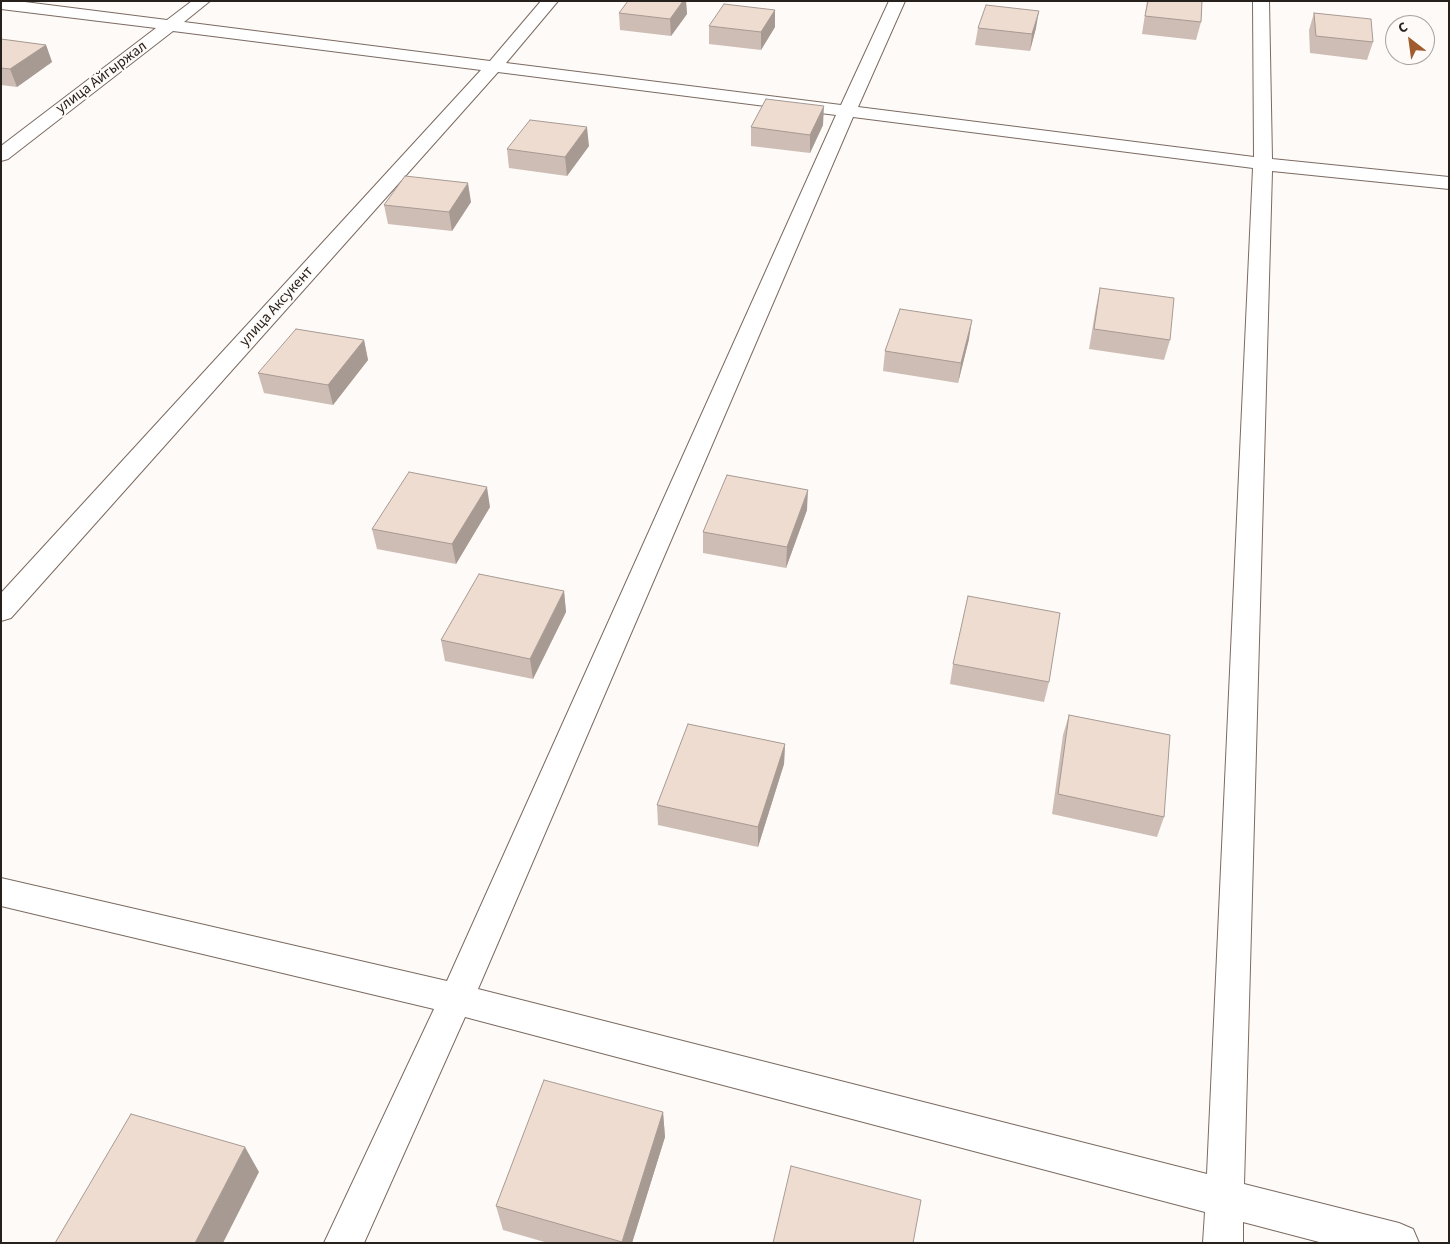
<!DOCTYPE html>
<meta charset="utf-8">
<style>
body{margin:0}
#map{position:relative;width:1450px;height:1244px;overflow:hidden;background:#fefaf8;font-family:"Source Sans 3",sans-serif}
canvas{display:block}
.frame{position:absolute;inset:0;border:2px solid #27211d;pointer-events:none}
.north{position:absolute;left:1385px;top:15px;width:50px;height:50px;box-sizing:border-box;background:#fefaf8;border:1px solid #a8a3a0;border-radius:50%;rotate:330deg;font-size:14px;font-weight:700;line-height:20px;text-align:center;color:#27211d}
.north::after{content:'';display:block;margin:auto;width:18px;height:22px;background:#a05c2d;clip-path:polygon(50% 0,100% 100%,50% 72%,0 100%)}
</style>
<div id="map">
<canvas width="1450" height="1244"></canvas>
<div class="frame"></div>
<div class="north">С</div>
</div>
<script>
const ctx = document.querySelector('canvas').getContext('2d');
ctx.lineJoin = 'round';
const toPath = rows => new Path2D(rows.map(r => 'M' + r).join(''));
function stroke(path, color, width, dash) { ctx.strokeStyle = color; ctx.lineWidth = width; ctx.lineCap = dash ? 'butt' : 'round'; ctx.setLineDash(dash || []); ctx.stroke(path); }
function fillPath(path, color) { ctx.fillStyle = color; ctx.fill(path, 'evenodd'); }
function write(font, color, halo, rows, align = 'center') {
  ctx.font = font + ' "Source Sans 3",sans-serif'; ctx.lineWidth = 4; ctx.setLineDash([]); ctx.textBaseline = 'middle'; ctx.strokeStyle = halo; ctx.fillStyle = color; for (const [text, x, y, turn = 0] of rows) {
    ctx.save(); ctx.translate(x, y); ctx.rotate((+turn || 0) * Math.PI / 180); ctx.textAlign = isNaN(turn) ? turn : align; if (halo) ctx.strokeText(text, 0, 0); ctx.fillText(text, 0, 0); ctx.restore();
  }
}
const minor = toPath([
 [1,1,17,1,167,20,192,1,210,1,184,22,490,61,541,1,558,1,506,63,841,105,889,1,905,1,858,107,1254,157,1253,1,1269,1,1272,159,1449,177,1449,189,1272,171,1244,1184,1399,1223,1413,1229,1419,1243,1323,1243,1243,1222,1243,1243,1203,1243,1205,1212,465,1017,364,1243,324,1243,434,1009,1,906,1,878,447,981,836,115,498,72,11,618,1,621,1,593,481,70,173,31,8,159,1,161,1,146,156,28,1,9,1,1],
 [853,117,1253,168,1207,1174,478,989,853,117]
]);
stroke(minor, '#7b6b61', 2);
fillPath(minor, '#fff');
fillPath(toPath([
 [628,1,686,1,687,14,671,36,620,30,619,13],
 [1147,1,1202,1,1201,22,1196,40,1142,34],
 [775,10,775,27,761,50,709,44,709,26],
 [1314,13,1373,42,1367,60,1310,53,1309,30],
 [978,28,1036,28,1030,51,975,45],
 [1,39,46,45,52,62,17,87,1,85],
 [823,125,810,153,751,146,751,127],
 [589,146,567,176,509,168,507,149],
 [471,202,452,231,388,224,384,205],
 [1100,288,1170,340,1164,360,1089,349,1096,307],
 [969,339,958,383,883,371,885,351],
 [364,340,368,360,333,405,264,393,258,373],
 [490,507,456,564,377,549,372,529],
 [807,510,786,568,703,553,703,532],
 [564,591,566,612,533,679,445,661,441,640],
 [953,664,1049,682,1044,702,950,684],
 [1069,715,1164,817,1157,837,1052,814,1063,735],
 [785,744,784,764,758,847,658,825,657,805],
 [663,1112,665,1137,632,1243,548,1243,503,1230,496,1206]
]), '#cdbdb4');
fillPath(toPath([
 [683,1,686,1,687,14,671,36,670,19],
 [775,10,775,27,761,50,761,32],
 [1039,11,1036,28,1030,51,1032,34],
 [46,45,52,62,17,87,10,69],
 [824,106,823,125,810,153,810,135],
 [587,127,589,146,567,176,565,157],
 [468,183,471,202,452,231,449,212],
 [972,320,969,339,958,383,961,363],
 [364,340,368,360,333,405,328,385],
 [487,487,490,507,456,564,452,544],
 [808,490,807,510,786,568,787,547],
 [564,591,566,612,533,679,530,659],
 [785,744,784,764,758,847,758,827],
 [663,1112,665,1137,632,1243,622,1243],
 [245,1147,259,1172,223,1243,195,1243]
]), '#a79a92');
const building = toPath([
 [628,1,683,1,670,19,619,13,628,1],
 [1148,1,1202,1,1201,22,1145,16,1148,1],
 [724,4,775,10,761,32,709,26,724,4],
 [986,5,1039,11,1032,34,978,28,986,5],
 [1314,13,1371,19,1373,42,1316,36,1314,13],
 [1,39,46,45,10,69,1,68,1,39],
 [766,99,824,106,810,135,751,127,766,99],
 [530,120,587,127,565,157,507,149,530,120],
 [405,176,468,183,449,212,384,205,405,176],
 [1100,288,1174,298,1170,340,1094,329,1100,288],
 [900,309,972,320,961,363,885,351,900,309],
 [296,329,364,340,328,385,258,373,296,329],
 [409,472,487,487,452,544,372,529,409,472],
 [727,475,808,490,787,547,703,532,727,475],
 [479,574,564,591,530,659,441,640,479,574],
 [968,596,1060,613,1049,682,953,664,968,596],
 [1069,715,1170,735,1164,817,1058,794,1069,715],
 [688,724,785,744,758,827,657,805,688,724],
 [544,1080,663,1112,622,1242,496,1206,544,1080],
 [131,1114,245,1147,195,1243,55,1243,131,1114],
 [791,1166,921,1200,913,1243,773,1243,791,1166]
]);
fillPath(building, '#eedcd1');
stroke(building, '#a79a92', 1);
write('15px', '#27211d', '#fefaf8', [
 ["улица Айгыржал",102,78,-37],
 ["улица Аксукент",277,307,-48]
]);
</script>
